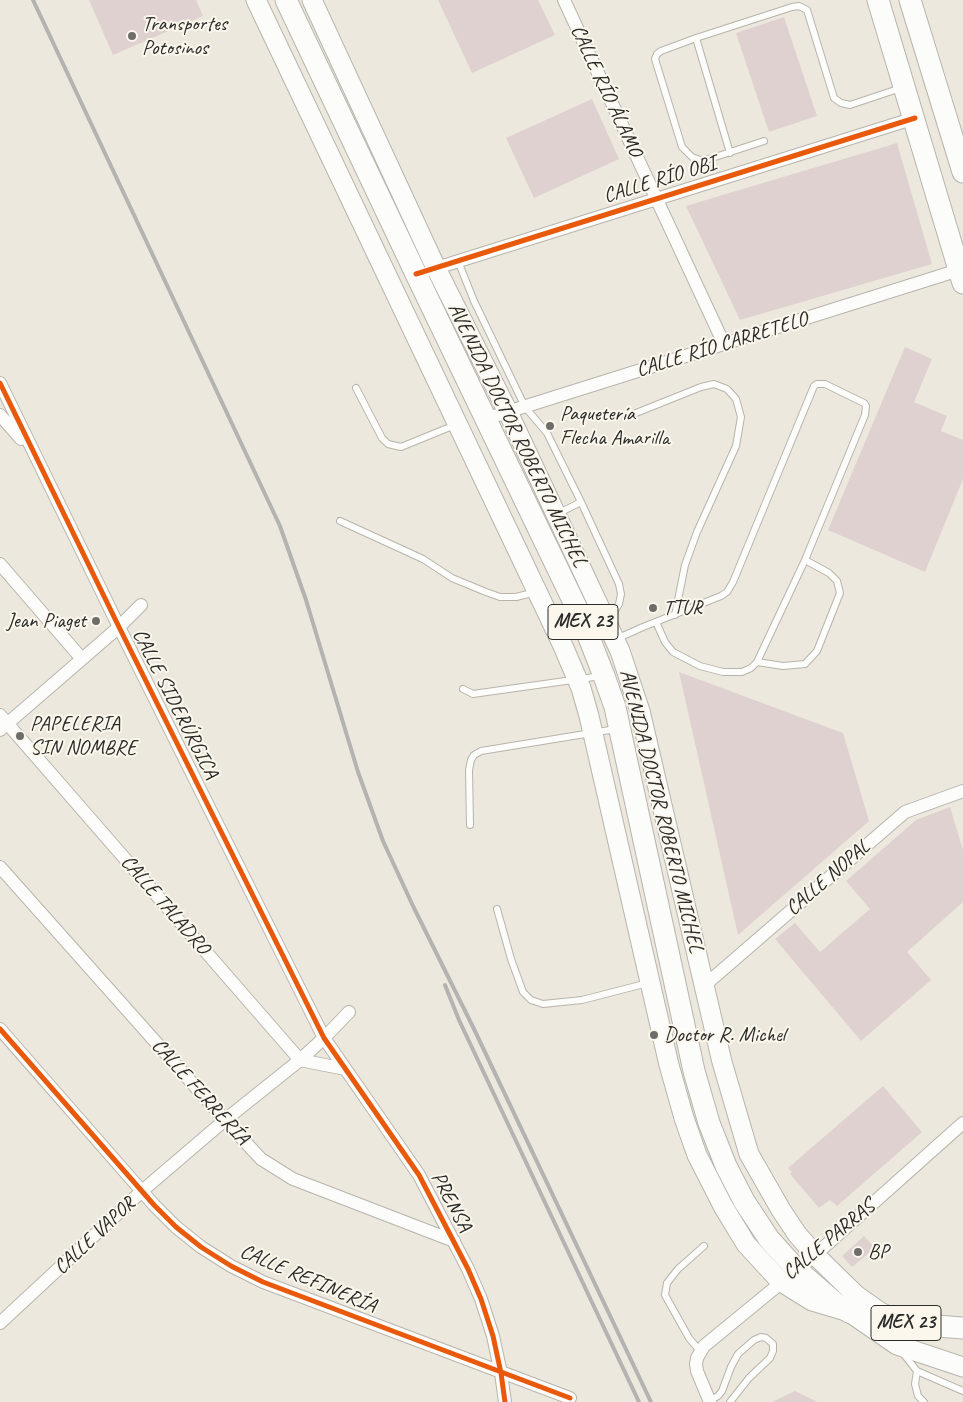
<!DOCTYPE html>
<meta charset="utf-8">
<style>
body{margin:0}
canvas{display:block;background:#ede8dd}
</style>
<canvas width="963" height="1402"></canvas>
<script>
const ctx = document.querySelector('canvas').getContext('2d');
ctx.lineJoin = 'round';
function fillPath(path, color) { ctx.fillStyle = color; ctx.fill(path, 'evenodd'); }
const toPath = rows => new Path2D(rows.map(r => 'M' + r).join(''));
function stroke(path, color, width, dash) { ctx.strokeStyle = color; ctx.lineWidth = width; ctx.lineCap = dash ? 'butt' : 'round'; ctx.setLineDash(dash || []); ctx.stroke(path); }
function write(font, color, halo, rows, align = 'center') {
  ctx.font = font + ' Caveat,sans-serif'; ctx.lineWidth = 4; ctx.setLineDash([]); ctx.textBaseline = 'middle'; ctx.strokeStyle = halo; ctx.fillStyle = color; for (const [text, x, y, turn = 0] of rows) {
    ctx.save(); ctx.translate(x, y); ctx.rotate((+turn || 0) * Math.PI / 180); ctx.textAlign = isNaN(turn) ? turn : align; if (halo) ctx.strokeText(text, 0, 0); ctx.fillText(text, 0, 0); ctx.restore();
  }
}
fillPath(toPath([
 [89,0,196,0,203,16,113,55],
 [438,0,538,0,555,35,472,73],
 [784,17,817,116,769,132,736,33],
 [592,99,619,159,534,198,506,138],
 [897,143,932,264,740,320,686,206],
 [905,347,932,359,914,402,947,416,941,431,963,440,963,479,925,572,828,530],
 [679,672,843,733,869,821,738,935],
 [950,807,963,850,963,902,907,952,931,980,861,1041,775,939,795,923,820,952,870,909,846,881,916,820],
 [883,1086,922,1132,837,1206,830,1200,819,1208,790,1174,792,1172,788,1168],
 [864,1236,875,1248,852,1267,842,1256],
 [795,1391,818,1402,772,1402]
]), '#dfd1d0');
const lane = toPath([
 [696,38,730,153],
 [764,141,703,161,692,157,682,147,655,59,657,54,661,51,696,38,792,7,799,6,807,10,834,98,841,103,850,105,901,88],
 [458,261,474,301,525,407,547,433,581,502,559,513],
 [356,388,382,438,388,444,401,447,455,425],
 [626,417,701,387,714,384,727,389,736,399,741,417,736,446,697,532,685,565,675,615],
 [581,502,619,584,621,594,619,604,608,621],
 [340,521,423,559,452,578,486,592,500,597,516,597,536,592],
 [616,639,643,627,721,596,727,592,733,582,814,386,817,384,825,384,864,403,866,406,865,415,805,560,757,662,751,668,742,672,723,672,700,666,673,652,665,642,656,622],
 [757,662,783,666,805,664,817,651,840,593,837,581,829,573,805,560],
 [463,689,473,694,601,676],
 [470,825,469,770,471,760,474,755,481,751,616,729],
 [497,909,511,959,523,992,531,1000,543,1004,582,1000,648,983],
 [700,1351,689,1338,665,1295,667,1283,678,1269,704,1246],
 [902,1352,917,1371,963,1391],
 [917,1371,915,1384,918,1396,924,1402],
 [709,1401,718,1396,722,1391,731,1367,738,1354,754,1340,761,1337,766,1338,773,1344,773,1351,770,1358,749,1378,730,1402]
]);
const street = toPath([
 [564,0,724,344],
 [430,270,915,118],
 [0,383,119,627,324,1038,419,1175,468,1269,481,1299,493,1336,501,1373,505,1402],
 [0,415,21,439],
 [485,419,959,270],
 [0,564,82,659],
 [0,715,300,1060,345,1069],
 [0,730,119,627,141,605],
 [0,867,225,1120,261,1159,293,1179,454,1241],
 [705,985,905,812,963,791],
 [0,1029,154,1205,176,1227,201,1247,231,1266,263,1282,570,1398],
 [0,1323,142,1191,225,1120,300,1060,324,1038,349,1012],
 [710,1402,697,1371,696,1364,697,1358,704,1346,815,1255,963,1123]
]);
const secondary = toPath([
 [256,0,563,646,581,688,589,716,669,1065,684,1118,697,1155,723,1206,746,1244,780,1281,812,1301,849,1312,897,1345,963,1367],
 [312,0,436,268,508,412,620,651,640,711,722,1062,749,1154,781,1210,797,1234,815,1255,856,1295,880,1312,893,1318]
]);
const primary = toPath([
 [286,0,416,274,581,617,604,676,615,707,694,1071,709,1123,726,1166,744,1201,769,1239,796,1269,834,1302,849,1312,871,1317,912,1324,963,1328],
 [878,0,963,283],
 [910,0,963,172]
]);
stroke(lane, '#b7b4ad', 8);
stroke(street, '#b7b4ad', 14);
stroke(secondary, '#b7b4ad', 21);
stroke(primary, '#b7b4ad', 23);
stroke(lane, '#fcfcfa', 6);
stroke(street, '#fcfcfa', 12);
stroke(secondary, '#fcfcfa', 19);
stroke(primary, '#fcfcfa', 21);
stroke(toPath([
 [33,0,280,526,306,600,358,772,383,841,413,906,474,1029,651,1402],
 [445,985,459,1020,639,1402]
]), '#b4b3b2', 4);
stroke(toPath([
 [416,274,915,118],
 [0,383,119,627,324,1038,419,1175,468,1269,481,1299,493,1336,501,1373,505,1402],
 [0,1029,154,1205,176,1227,201,1247,231,1266,263,1282,570,1398]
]), '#e8590c', 5);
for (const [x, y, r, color] of [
 [132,36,5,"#6f6d69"],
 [550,426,5,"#6f6d69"],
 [653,608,5,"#6f6d69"],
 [96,621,5,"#6f6d69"],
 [20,736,5,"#6f6d69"],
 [654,1035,5,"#6f6d69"],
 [858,1252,5,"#6f6d69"]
]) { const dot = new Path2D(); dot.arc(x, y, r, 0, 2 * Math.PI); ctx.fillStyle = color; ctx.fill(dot); stroke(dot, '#fbf7ec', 2); }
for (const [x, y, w] of [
 [583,622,70],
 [906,1323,70]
]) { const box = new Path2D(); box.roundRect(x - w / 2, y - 17.5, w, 35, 4); ctx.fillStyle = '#fbf7ec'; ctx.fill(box); stroke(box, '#2b2b2b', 1); }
write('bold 20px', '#2b2b2b', null, [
 ["MEX 23",583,622],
 ["MEX 23",906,1323]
]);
write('21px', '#2b2b2b', '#fbf7ec', [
 ["Transportes",142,24],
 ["Potosinos",142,48],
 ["Paquetería",560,414],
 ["Flecha Amarilla",560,438],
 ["TTUR",663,608],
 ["Jean Piaget",86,621,"right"],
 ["PAPELERIA",30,724],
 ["SIN NOMBRE",30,748],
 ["Doctor R. Michel",664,1035],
 ["BP",868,1252]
], 'left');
write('21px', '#2b2b2b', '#fbf7ec', [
 ["CALLE RÍO ÁLAMO",606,91,65],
 ["CALLE RÍO OBI",660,180,-17],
 ["CALLE RÍO CARRETELO",722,345,-17],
 ["AVENIDA DOCTOR ROBERTO MICHEL",517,435,64],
 ["CALLE SIDERÚRGICA",175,704,63],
 ["AVENIDA DOCTOR ROBERTO MICHEL",661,811,76],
 ["CALLE NOPAL",828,878,-41],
 ["CALLE TALADRO",165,905,49],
 ["CALLE FERRERÍA",200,1092,48],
 ["PRENSA",451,1202,62],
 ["CALLE VAPOR",95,1236,-43],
 ["CALLE PARRAS",829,1240,-40],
 ["CALLE REFINERÍA",308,1279,23]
]);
</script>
